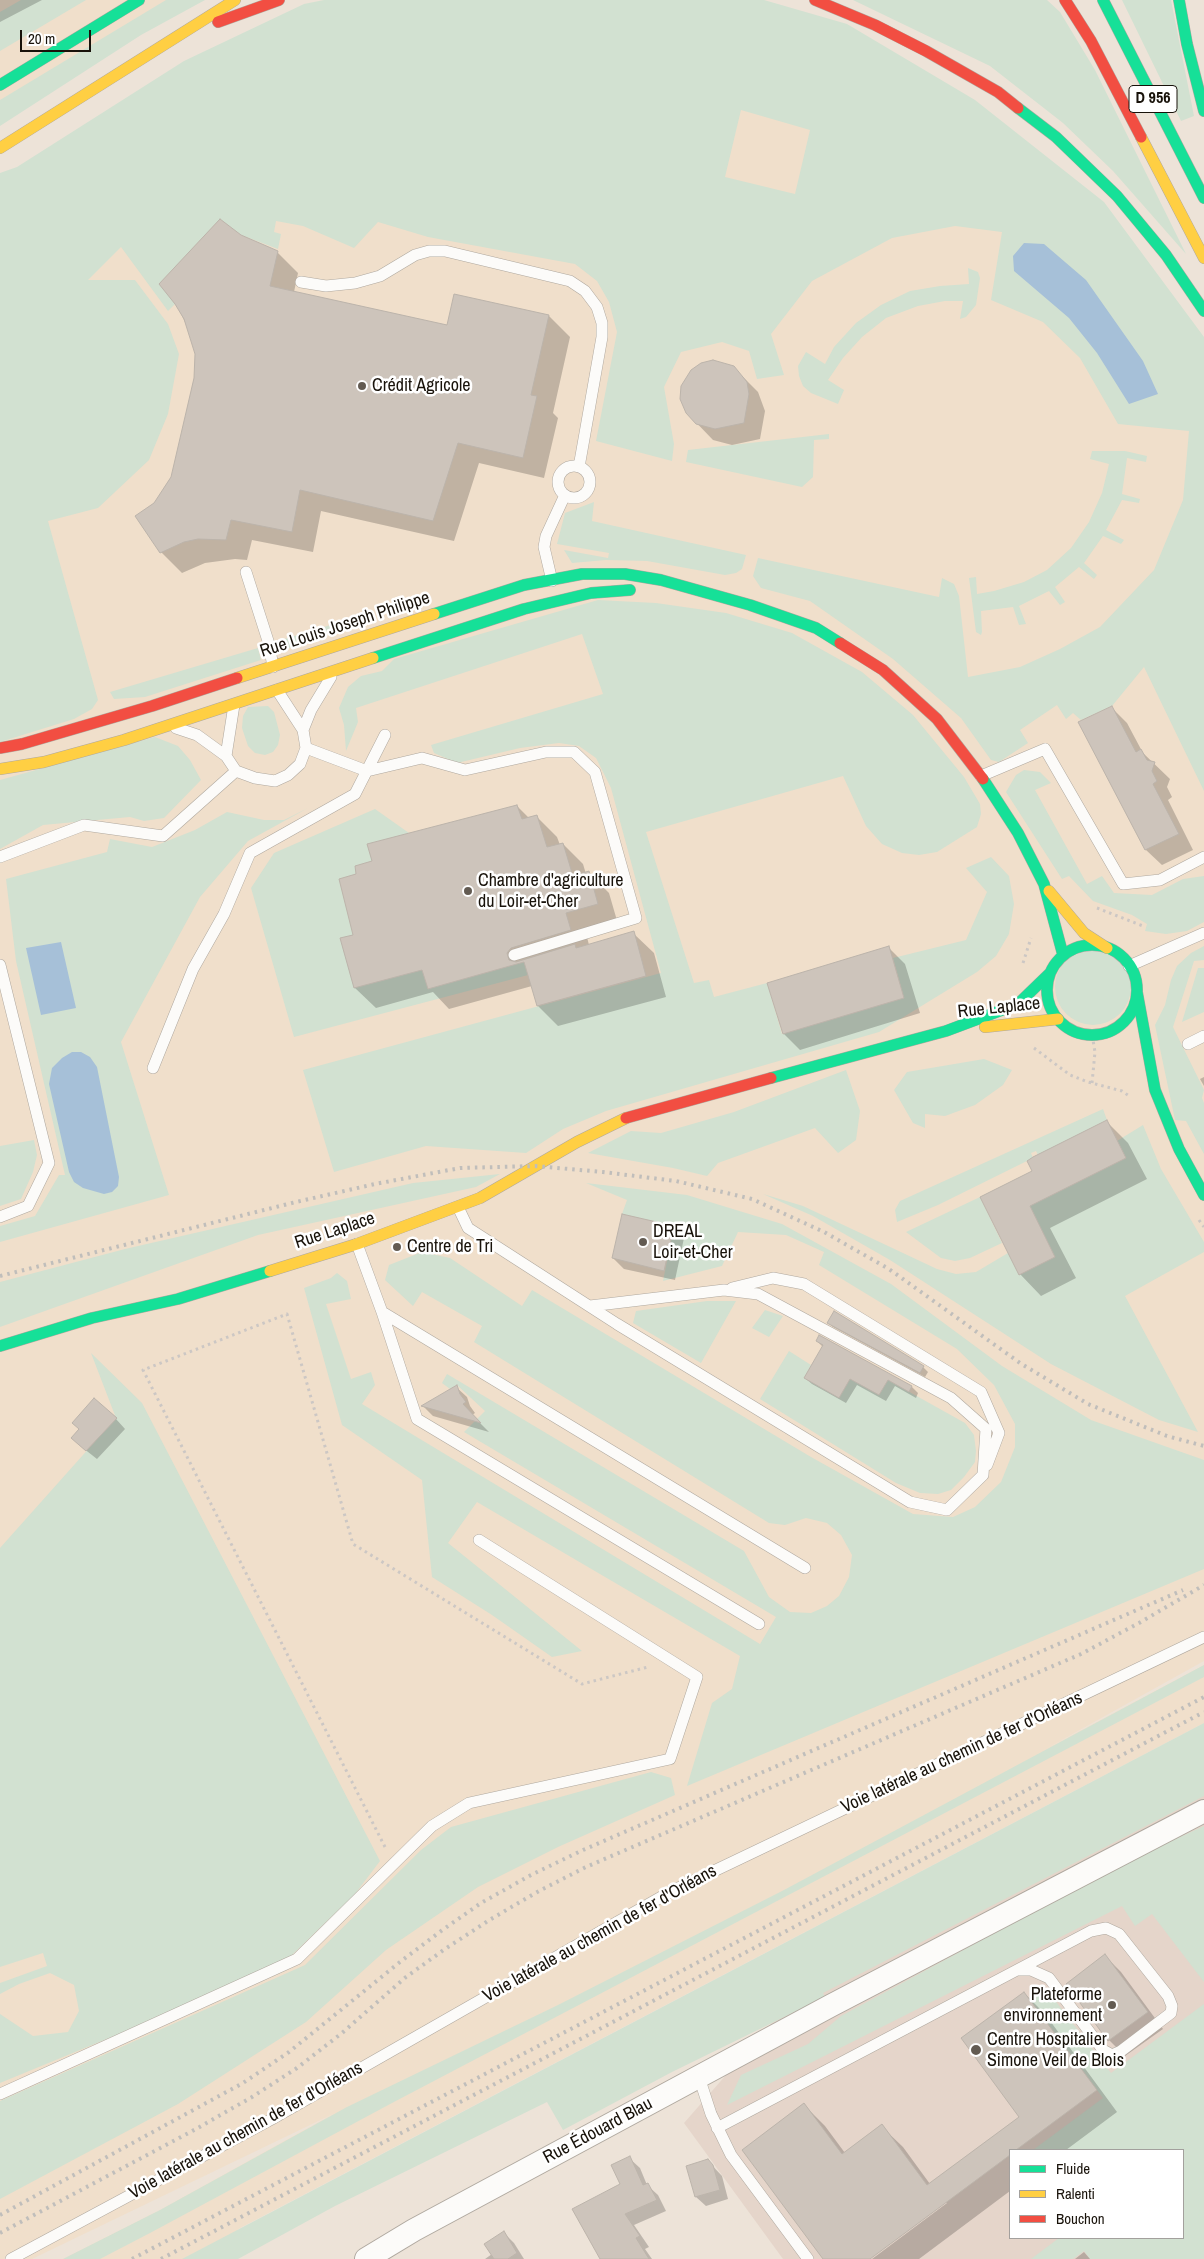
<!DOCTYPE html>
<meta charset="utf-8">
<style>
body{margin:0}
#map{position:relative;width:1204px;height:2259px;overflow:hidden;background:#ede3d8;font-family:"Archivo Narrow",sans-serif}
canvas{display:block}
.legend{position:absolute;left:1009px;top:2149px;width:175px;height:90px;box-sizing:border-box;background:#fff;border:1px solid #a3a09d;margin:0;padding:6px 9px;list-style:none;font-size:15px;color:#18120a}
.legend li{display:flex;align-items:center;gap:10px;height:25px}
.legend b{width:25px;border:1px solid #a3a09d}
.scale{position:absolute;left:20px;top:30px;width:71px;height:22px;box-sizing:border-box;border:2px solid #18120a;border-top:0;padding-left:6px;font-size:15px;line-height:18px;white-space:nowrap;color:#18120a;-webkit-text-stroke:4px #fff;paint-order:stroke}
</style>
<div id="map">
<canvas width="1204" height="2259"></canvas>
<ul class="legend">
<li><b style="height:6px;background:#16e098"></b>Fluide</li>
<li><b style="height:6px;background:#ffcf43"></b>Ralenti</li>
<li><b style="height:6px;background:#f24e42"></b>Bouchon</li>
</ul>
<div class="scale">20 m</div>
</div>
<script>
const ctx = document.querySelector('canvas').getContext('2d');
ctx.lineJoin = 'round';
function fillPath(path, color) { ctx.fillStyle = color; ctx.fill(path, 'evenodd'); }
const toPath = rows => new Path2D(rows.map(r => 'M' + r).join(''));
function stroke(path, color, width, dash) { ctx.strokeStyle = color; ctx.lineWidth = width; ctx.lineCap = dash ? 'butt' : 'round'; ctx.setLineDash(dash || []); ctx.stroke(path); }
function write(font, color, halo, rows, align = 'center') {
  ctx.font = font + ' "Archivo Narrow",sans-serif'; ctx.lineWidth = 5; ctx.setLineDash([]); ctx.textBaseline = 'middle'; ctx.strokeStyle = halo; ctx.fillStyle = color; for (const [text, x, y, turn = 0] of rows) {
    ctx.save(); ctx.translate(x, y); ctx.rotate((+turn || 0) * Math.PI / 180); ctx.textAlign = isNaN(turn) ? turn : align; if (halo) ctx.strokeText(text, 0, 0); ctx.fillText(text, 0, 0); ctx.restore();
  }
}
fillPath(toPath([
 [0,0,199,0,0,114],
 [442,18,965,166,1195,420,1204,585,1204,1661,1042,1751,1204,1665,1204,1723,240,2228,205,2259,63,2259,160,2210,335,2113,32,2259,0,2259,0,203]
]), '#f0dfcb');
fillPath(toPath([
 [1204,1766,1204,2259,783,2259,684,2123,811,1978],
 [1010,2150,1183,2150,1183,2238,1010,2238]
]), '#e5d5ca');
fillPath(toPath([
 [21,0,86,0,0,51,0,12],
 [166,0,205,0,141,35,0,126,0,100],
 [324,0,764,0,847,24,975,100,1104,202,1204,337,1204,791,1144,667,1112,706,1081,720,1073,713,1066,719,1057,705,1020,730,1028,743,999,762,991,760,961,718,893,659,810,601,761,588,753,576,758,558,939,597,942,578,954,584,959,596,968,677,1020,667,1060,649,1100,627,1154,570,1183,500,1189,431,1118,424,1080,358,1043,322,991,300,1002,232,955,226,892,238,812,281,771,334,784,375,757,379,749,351,722,342,681,352,664,387,674,444,672,461,596,441,617,332,609,302,597,281,575,264,428,237,378,222,354,248,303,226,276,221,274,232,281,234,278,249,241,235,220,219,159,284,175,304,168,311,121,247,88,280,135,280,168,324,179,354,168,414,149,460,98,508,48,521,98,700,92,709,74,719,0,742,0,173,17,167,184,61,304,4],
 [741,110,810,130,795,194,725,177],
 [853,0,1047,0,1060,12,1095,70,1186,254,1113,171,1063,123,990,66],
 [1122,0,1171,0,1194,116,1181,121],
 [968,268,978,272,980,278,976,305,966,317,960,319,963,301,945,301,918,306,886,318,862,337,843,358,828,380,844,390,838,404,811,393,803,386,799,376,798,366,806,352,825,364,834,347,856,323,881,305,910,291,940,286,969,284],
 [829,434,829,439,814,440,813,477,802,487,686,462,688,450],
 [1092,451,1125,451,1147,456,1146,462,1127,458,1122,494,1140,499,1139,503,1122,500,1106,530,1124,540,1121,544,1103,536,1084,563,1097,575,1094,579,1079,567,1055,587,1065,602,1060,605,1049,591,1019,606,1026,624,1019,625,1013,607,981,611,982,632,981,635,976,632,969,578,976,577,977,594,994,591,1024,582,1047,570,1071,548,1089,522,1102,493,1109,464,1090,459],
 [594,502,592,521,746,555,742,569,736,573,725,575,647,561,606,560,572,563,564,550,608,558,609,553,557,544,565,513],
 [598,600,656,603,726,613,792,633,862,672,913,715,964,777,980,804,981,814,977,827,937,852,919,855,902,853,882,844,866,826,843,776,646,832,694,983,709,980,714,997,767,983,782,1034,904,998,893,958,966,940,987,892,966,868,991,857,1009,876,1014,904,1009,934,996,956,977,972,879,1032,606,1111,563,1129,526,1153,426,1146,334,1172,303,1070,661,973,611,788,596,758,579,746,559,743,520,748,457,763,434,753,431,745,603,694,582,634,356,708,358,722,346,751,344,725,339,708,348,687,361,676,382,671,394,659],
 [370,613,364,620,284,650,281,640],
 [258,648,261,660,145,697,114,699,110,692],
 [268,706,274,712,280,735,278,745,273,752,265,755,255,753,248,746,242,728,243,716,248,707],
 [155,737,178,746,190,760,201,780,164,818,144,821,130,817,43,825,0,849,0,780],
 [1024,770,1040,772,1051,783,1035,790,1087,884,1102,876,1114,893,1152,895,1183,879,1204,876,1204,922,1187,931,1166,934,1145,931,1147,924,1132,915,1093,901,1069,876,1062,879,1006,792,1016,775],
 [308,808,248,841,200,897,121,1042,169,1195,0,1242,0,1226,35,1216,59,1175,65,1175,16,961,6,879,107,852,110,839,152,847,195,830,227,812,264,820,284,820],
 [375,809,409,833,372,861,355,866,356,874,339,879,353,935,413,937,428,989,524,962,528,975,294,1037,251,888,274,853],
 [1204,946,1204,960,1194,961,1173,1027,1204,1090,1202,1098,1204,1103,1204,1154,1186,1121,1175,1120,1155,1025,1165,1005,1171,980,1177,966,1191,953],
 '1055 987a38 38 0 1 1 76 0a38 38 0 1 1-76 0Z',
 [1198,968,1204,968,1204,1012,1182,1022],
 [984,1059,1012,1070,1003,1085,975,1105,945,1116,925,1114,925,1128,913,1123,894,1090,907,1072],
 [846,1070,860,1111,856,1140,838,1153,815,1128,718,1163,707,1176,673,1168,588,1153,631,1131,661,1133,734,1112],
 [1103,1109,1107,1120,1038,1155,1036,1151,1031,1153,1033,1158,938,1205,897,1222,895,1210,900,1201],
 [1143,1125,1161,1169,1204,1242,1204,1252,1125,1296,1198,1432,1159,1420,1051,1364,890,1260,813,1216,763,1194,803,1206,937,1269,956,1274,976,1272,1008,1253,1019,1275,1055,1257,1025,1198,1044,1199,1126,1158,1117,1141],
 [34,1140,37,1155,33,1172,21,1199,0,1206,0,1146],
 [500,1174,476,1187,258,1235,0,1327,0,1282,125,1249,413,1183],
 [586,1183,687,1195,782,1224,891,1284,1002,1366,1091,1420,1204,1460,1204,1569,687,1786,712,1703,732,1689,740,1656,477,1502,448,1543,582,1651,552,1657,492,1615,432,1577,422,1480,342,1425,304,1288,331,1278,337,1273,347,1281,351,1299,326,1304,351,1379,371,1372,375,1385,362,1404,760,1644,776,1617,464,1432,485,1411,457,1385,450,1389,442,1383,447,1374,744,1551,769,1597,790,1612,811,1613,827,1606,839,1596,849,1577,852,1555,841,1535,827,1523,806,1518,785,1525,769,1523,474,1342,482,1326,422,1292,413,1306,385,1280,389,1265,422,1252,450,1258,522,1306,532,1290,811,1457,913,1514,953,1517,975,1507,1001,1482,1015,1447,1015,1424,994,1385,957,1349,819,1265,824,1252,786,1235,738,1232,722,1266,663,1281,674,1226,622,1214,627,1200],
 [980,1197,1002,1243,970,1258,955,1261,941,1258,906,1232],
 [707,1301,736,1301,701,1363,633,1323,636,1311],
 [765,1310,783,1316,769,1337,752,1328],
 [789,1351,811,1365,804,1378,839,1397,850,1379,879,1395,888,1380,965,1423,974,1435,976,1451,975,1462,964,1477,951,1490,938,1494,920,1493,896,1483,760,1399],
 [91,1353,142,1403,380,1861,355,1894,291,1956,114,2036,0,2083,0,2014,33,2036,68,2032,79,2011,74,1985,50,1973,19,1984,0,1994,0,1983,47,1966,43,1953,0,1967,0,1548,116,1418],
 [1204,1665,1204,1677,392,2103,150,2233,100,2259,63,2259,160,2210,347,2107,558,2005,784,1890],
 [1204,1723,1204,1796,823,1993,825,1997,672,2072,563,2130,547,2102,335,2206,238,2259,182,2259],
 [651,1772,671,1778,675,1795,558,1847,478,1887,386,1950,306,2022,178,2104,0,2199,0,2101,305,1965,421,1850,451,1827],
 [1204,1826,1204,1982,1152,1914,1135,1926,1122,1906,727,2105,741,2075,808,2044,841,2016,1132,1859],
 [1047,1990,1111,2073,1204,2004,1204,2259,1090,2259,1084,2251,1073,2259,1031,2259,1059,2238,1183,2238,1183,2150,1033,2150,1103,2098,1029,1999]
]), '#d2e1d1');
fillPath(toPath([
 [1024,243,1044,244,1086,280,1143,361,1158,394,1129,404,1097,353,1069,318,1014,271,1013,256],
 [61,942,76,1008,41,1015,26,948],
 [72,1052,81,1052,90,1057,97,1067,119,1177,118,1186,112,1192,104,1194,83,1188,74,1182,69,1172,49,1084,52,1068,62,1058]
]), '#a6c0d8');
fillPath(toPath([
 [0,0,42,0,0,22],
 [240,236,277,252,298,273,294,292,448,326,455,296,549,316,570,337,553,413,558,418,544,478,479,463,454,541,321,511,313,552,252,540,247,560,235,559,205,563,182,573,161,552,155,503,172,478,196,370,197,354,192,337,176,303],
 [742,376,758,392,765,411,760,439,732,445,713,440,687,413],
 [1112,708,1127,723,1143,753,1170,779,1167,787,1172,797,1168,800,1193,850,1162,865,1146,850,1080,722],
 [517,806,530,819,537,817,557,837,560,845,563,844,583,864,586,874,589,873,609,893,618,924,586,933,589,945,633,933,654,953,666,997,558,1026,538,1006,532,986,449,1009,433,992,376,1008,355,988,354,936,358,875,374,862],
 [889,948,905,964,920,1013,800,1050,784,1034],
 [1204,1077,1204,1086,1200,1079],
 [1107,1122,1128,1143,1147,1179,1050,1228,1076,1278,1041,1296,1020,1274,1034,1172],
 [623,1216,674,1227,684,1238,675,1280,624,1269,613,1258],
 [828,1322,923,1367,928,1372,925,1377,833,1327],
 [819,1337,912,1387,918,1393,916,1398,895,1386,886,1401,857,1385,846,1403,812,1384,805,1378,823,1347,817,1341],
 [456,1387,467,1397,470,1406,475,1413,472,1415,489,1432,433,1416,423,1406],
 [116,1419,125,1429,97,1459,83,1448],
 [1105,1956,1121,1972,1163,2029,1125,2056,1109,2040,1068,1984],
 [1024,1993,1045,2014,1117,2112,1066,2150,1010,2150,1010,2191,919,2259,872,2259,947,2203,945,2202,868,2259,824,2259,804,2105,825,2126,845,2153,881,2126,903,2147,930,2184,1021,2117],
 [629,2158,640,2168,647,2185,658,2195,666,2211,634,2225,649,2247,645,2249,652,2259,601,2259,573,2210,622,2184],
 [707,2160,722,2176,728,2199,706,2206,696,2197],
 [504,2233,514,2243,524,2259,485,2259,492,2254],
 [1084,2252,1090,2259,1075,2259]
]), '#0003');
const building = toPath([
 [220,219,241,235,278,251,270,286,447,325,454,294,549,315,531,395,537,396,523,458,458,443,433,521,300,490,292,532,231,520,226,540,198,539,184,542,160,553,135,516,154,503,171,477,194,378,195,354,184,319,175,304,159,284,220,219],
 [713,360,734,366,747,382,749,394,744,423,715,429,696,424,686,413,680,399,681,386,691,370,701,363,713,360],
 [1112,706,1136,752,1141,749,1147,760,1155,762,1152,771,1157,781,1153,784,1179,834,1145,850,1078,722,1112,706],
 [517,805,522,819,537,815,547,847,563,843,573,876,589,871,598,904,566,913,571,930,511,948,507,953,509,960,516,962,575,944,576,948,634,931,646,976,537,1006,524,962,428,989,422,970,354,988,340,938,353,935,339,879,356,874,355,866,372,861,367,844,517,805],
 [889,946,904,998,783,1034,767,983,889,946],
 [1107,1120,1126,1158,1030,1206,1055,1257,1019,1275,980,1197,1032,1171,1027,1161,1033,1157,1107,1120],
 [622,1214,674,1226,664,1271,612,1258,622,1214],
 [834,1311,924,1366,920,1373,827,1323,834,1311],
 [819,1335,912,1386,909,1392,888,1380,879,1395,850,1379,839,1398,804,1378,823,1345,816,1341,819,1335],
 [457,1385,460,1394,466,1402,463,1404,481,1423,421,1406,457,1385],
 [94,1398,117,1418,86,1451,71,1438,79,1429,72,1423,94,1398],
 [1105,1954,1148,2012,1108,2041,1066,1984,1105,1954],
 [1024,1992,1097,2090,1016,2150,1010,2150,1010,2155,870,2259,823,2259,742,2150,804,2103,842,2154,882,2124,927,2185,1019,2117,961,2038,1024,1992],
 [630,2156,643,2185,648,2183,657,2200,625,2214,640,2236,636,2238,649,2259,600,2259,572,2209,620,2184,611,2165,630,2156],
 [708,2159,713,2165,720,2190,695,2197,686,2166,708,2159],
 [504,2231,517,2253,508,2259,494,2259,484,2244,504,2231]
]);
fillPath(building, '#cdc4bb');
stroke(building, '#bcb4ab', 1);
const lane = toPath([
 [301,282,326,286,355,283,380,276,415,255,429,251,445,251,570,281,585,291,597,307,602,323,602,337,579,467],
 '558 482a16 16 0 1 1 32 0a16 16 0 1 1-32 0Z',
 [246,572,269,644,273,667],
 [552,581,544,547,546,536,565,495],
 [234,705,226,756,236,771,255,778,275,781,288,775,300,764,306,748,303,730,277,690],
 [176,728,197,735,226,756],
 [303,730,311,710,331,677],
 [306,748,367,771,422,758,465,770,546,752,574,752,595,772,636,918,514,955],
 [981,776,1045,749,1123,884,1160,880,1204,857],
 [0,857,84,825,163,836,236,771],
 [0,965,49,1163,28,1206,0,1217],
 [1129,966,1204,933],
 [1188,1044,1204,1036],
 [153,1068,193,969,224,914,250,853,355,794,385,735],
 [458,1207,468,1228,617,1324,910,1502,947,1510,983,1475,986,1429,951,1398,758,1294,724,1290,590,1306],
 [357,1244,382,1312,417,1419,759,1624],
 [732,1288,773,1278,804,1284,981,1392,999,1433,987,1465],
 [382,1312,805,1568],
 [699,2077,711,2114,731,2155,808,2259],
 [0,2094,297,1959,432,1826,469,1803,670,1759,697,1677,479,1540],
 [717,2128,1017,1970,1091,1931,1106,1928,1119,1934,1168,1996,1172,2006,1171,2013,1121,2051,1112,2055,1103,2050,1049,1978,1031,1970,1017,1970],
 [11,2259,272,2119,670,1892,1204,1637]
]);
const street = toPath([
 [366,2259,414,2230,832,2005,1204,1811]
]);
const fast = toPath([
 [1103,0,1204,198],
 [1179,0,1187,44,1204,111],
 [0,85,139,0],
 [1018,108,1056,137,1117,196,1166,255,1204,311],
 [434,614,524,585,582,574,625,574,661,580,750,605,816,628,840,643],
 [373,658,524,609,591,593,630,590],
 [983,779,1018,833,1044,884,1063,955],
 '1047 990a45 45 0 1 1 90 0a45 45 0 1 1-90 0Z',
 [1137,992,1155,1090,1179,1149,1204,1195],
 [771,1078,946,1031,1018,1004,1050,973],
 [0,1346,92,1318,178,1299,270,1271]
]);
const slow = toPath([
 [1141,137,1204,258],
 [0,148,235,0],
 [237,678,434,614],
 [0,769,44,762,124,740,373,658],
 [1049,891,1084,933,1107,948],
 [985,1027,1058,1019],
 [270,1271,357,1244,480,1198,577,1142,626,1118]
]);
const jam = toPath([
 [815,0,875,25,926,51,998,92,1018,108],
 [1065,0,1091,41,1141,137],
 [218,22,279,0],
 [840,643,883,670,937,719,983,779],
 [0,748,22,744,152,706,237,678],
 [626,1118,771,1078]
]);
stroke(lane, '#afa89f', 12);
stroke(street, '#afa89f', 24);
stroke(fast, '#afa89f', 12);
stroke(slow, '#afa89f', 12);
stroke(jam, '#afa89f', 12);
stroke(toPath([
 [1097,908,1143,926],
 [1023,963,1031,938],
 [1034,1048,1070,1075,1088,1082,1122,1091,1129,1096],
 [1092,1083,1095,1052,1092,1034],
 [1199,1220,1204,1227],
 [385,1847,143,1370,287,1314,353,1544,582,1684,648,1667]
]), '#ccc7c4', 3, [2.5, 4]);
stroke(lane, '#fcfbf9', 11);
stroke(street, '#fcfbf9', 22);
stroke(fast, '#16e098', 11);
stroke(slow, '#ffcf43', 11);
stroke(jam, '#f24e42', 11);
stroke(toPath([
 [0,1276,296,1202,375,1184,460,1168,535,1166,603,1172,676,1181,752,1199,824,1232,889,1269,1020,1363,1088,1404,1167,1436,1204,1446],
 [0,2215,243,2083,289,2052,400,1962,441,1931,481,1903,531,1875,583,1850,1183,1590],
 [0,2233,196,2129,252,2097,297,2068,342,2033,406,1977,445,1949,491,1919,539,1891,586,1867,1081,1654,1139,1623,1204,1585],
 [132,2259,1204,1697],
 [161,2259,1204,1712]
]), '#c0bebb', 4, [2.5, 5]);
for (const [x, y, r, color] of [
 [362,386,5,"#635b52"],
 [468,891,5,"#635b52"],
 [643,1242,5,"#635b52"],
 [397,1247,5,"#635b52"],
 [1112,2005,5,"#635b52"],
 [976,2050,6,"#635b52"]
]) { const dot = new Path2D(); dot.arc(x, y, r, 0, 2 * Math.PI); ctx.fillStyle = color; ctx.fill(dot); stroke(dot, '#fff', 2); }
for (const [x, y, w] of [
 [1153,99,48]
]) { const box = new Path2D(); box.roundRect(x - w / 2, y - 13.5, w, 27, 4); ctx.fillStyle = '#fff'; ctx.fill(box); stroke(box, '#18120a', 1); }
write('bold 16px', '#18120a', null, [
 ["D 956",1153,99]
]);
write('18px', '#18120a', '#fff', [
 ["Crédit Agricole",372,386],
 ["Chambre d'agriculture",478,881],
 ["du Loir-et-Cher",478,902],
 ["DREAL",653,1232],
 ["Loir-et-Cher",653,1253],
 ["Centre de Tri",407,1247],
 ["Plateforme",1102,1995,"right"],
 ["environnement",1102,2016,"right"],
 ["Centre Hospitalier",987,2040],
 ["Simone Veil de Blois",987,2061]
], 'left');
write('18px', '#18120a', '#fff', [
 ["Rue Louis Joseph Philippe",345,625,-18],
 ["Rue Laplace",999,1008,-6],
 ["Rue Laplace",335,1231,-18],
 ["Voie latérale au chemin de fer d'Orléans",962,1753,-25],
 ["Voie latérale au chemin de fer d'Orléans",600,1934,-29],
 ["Voie latérale au chemin de fer d'Orléans",246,2131,-29],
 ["Rue Édouard Blau",598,2131,-28]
]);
</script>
